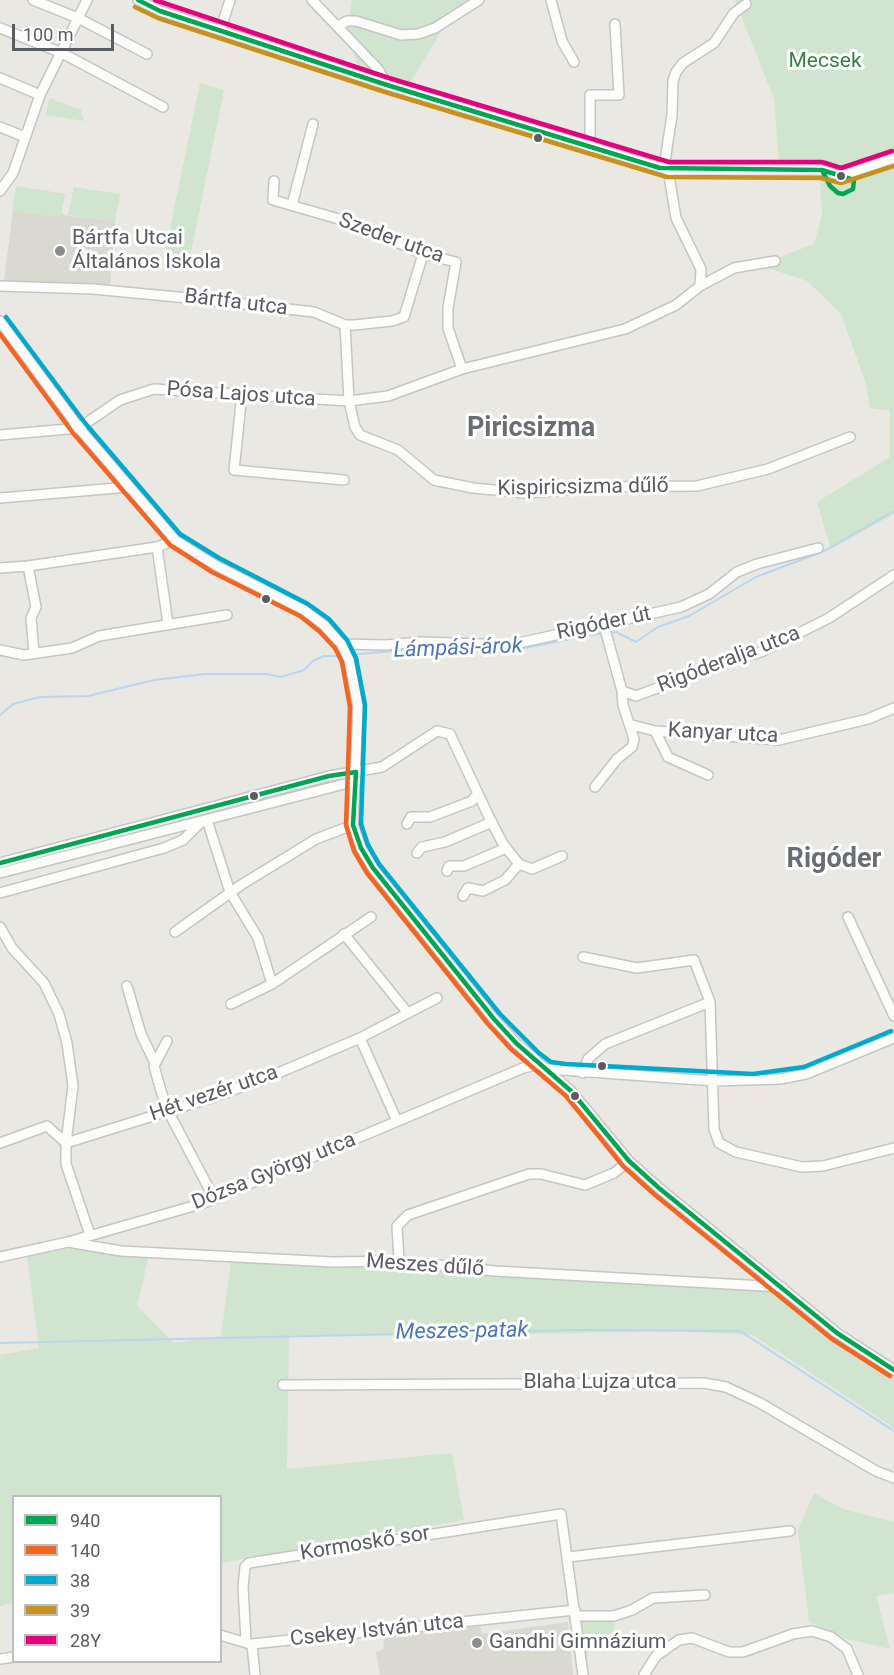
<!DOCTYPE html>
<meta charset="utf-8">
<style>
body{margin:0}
#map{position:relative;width:894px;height:1675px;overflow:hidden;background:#e9e8e3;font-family:Roboto,sans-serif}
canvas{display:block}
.legend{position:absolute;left:12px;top:1495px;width:210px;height:168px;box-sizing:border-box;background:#fff;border:2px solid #bdbec0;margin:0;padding:8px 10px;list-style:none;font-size:18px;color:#595c61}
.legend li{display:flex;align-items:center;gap:12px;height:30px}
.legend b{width:30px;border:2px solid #bdbec0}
.scale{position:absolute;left:12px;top:24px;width:102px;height:27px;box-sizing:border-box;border:3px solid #595c61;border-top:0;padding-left:8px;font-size:18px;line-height:21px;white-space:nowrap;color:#595c61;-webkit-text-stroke:4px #fff;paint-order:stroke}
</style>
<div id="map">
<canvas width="894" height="1675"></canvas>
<ul class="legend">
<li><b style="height:8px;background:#00a651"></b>940</li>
<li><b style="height:8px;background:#f26522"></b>140</li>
<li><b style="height:8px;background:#00a9ce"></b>38</li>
<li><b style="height:8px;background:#c8901d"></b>39</li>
<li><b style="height:8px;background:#e5007d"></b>28Y</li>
</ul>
<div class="scale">100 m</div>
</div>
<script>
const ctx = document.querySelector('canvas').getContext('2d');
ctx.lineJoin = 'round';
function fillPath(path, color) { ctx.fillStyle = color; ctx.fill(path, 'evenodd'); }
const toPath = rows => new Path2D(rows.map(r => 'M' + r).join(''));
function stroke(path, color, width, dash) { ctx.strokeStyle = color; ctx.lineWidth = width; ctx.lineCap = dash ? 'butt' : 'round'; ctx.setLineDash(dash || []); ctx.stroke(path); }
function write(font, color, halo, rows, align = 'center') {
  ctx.font = font + ' Roboto,sans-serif'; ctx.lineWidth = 6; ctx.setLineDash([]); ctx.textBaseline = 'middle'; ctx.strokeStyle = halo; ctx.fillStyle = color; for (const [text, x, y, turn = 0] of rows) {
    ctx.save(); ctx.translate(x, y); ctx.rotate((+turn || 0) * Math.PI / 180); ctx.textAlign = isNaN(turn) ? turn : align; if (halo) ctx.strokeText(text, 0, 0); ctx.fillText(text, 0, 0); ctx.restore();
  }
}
fillPath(toPath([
 [16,186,65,194,61,212,64,215,115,221,110,285,4,281],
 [568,1622,573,1675,380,1675,376,1652,384,1649,383,1636,480,1626,482,1634]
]), '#d9d8d1');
fillPath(toPath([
 [352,0,481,0,442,30,409,85,357,64,347,29],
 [735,0,894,0,894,514,831,549,817,502,890,457,890,411,870,408,865,381,841,314,807,281,759,265,814,244,822,214,819,165,779,165,774,99],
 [200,83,224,90,190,257,165,253],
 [49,98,81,110,84,121,46,115],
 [16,186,65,195,60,218,12,211],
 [74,187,120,194,115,221,68,215],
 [66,1248,149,1255,137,1306,174,1343,221,1336,231,1261,399,1261,782,1290,894,1371,894,1428,753,1335,672,1331,436,1336,289,1335,287,1469,452,1453,464,1520,221,1563,220,1496,14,1496,13,1603,0,1606,0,1355,39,1348,27,1255],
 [814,1493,843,1509,894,1522,894,1593,876,1596,890,1649,847,1639,809,1622,798,1530],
 [614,1619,615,1630,589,1651,586,1660,581,1661,576,1621]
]), '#d1e4d0');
stroke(toPath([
 [608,633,616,632,636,642,658,627,689,616,756,577,824,551,894,511],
 [349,655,427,648,503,652,602,633],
 [0,715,13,704,40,697,88,696,154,680,205,674,267,674,281,677,304,670,313,661,324,656,343,656],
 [0,1343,577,1330,740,1331,894,1431]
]), '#b8d5f2', 2);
const minor = toPath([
 [33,0,78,18,147,54],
 [138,0,160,11,387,85,668,170,822,170,841,176,894,158],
 [312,0,378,69,387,85],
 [551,0,562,41,574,62],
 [338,26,347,21,356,21,401,35,418,34,435,28,479,0],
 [0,28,62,53,163,107],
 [220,31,230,0],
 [0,78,40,95],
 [0,127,25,137],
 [590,148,590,95,619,95,615,24],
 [664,168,672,115,673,81,676,72,683,63,714,43,734,13,746,4],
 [274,181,273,200,356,224,423,254,456,262,448,308,448,328,462,369],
 [0,191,13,173,40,95,87,0],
 [292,205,313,124],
 [0,286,93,289,209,300,314,312,345,325,354,325,392,321,404,317,423,254],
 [700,286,734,268,775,261],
 [0,321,79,428,175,540,215,565,304,610,324,625,341,644,349,660,358,706,353,825,361,848,373,868,494,1019,516,1043,571,1091,629,1161,659,1188,837,1333,894,1370],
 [345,325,349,401,388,396,462,369,625,329,676,305,700,286,701,269,676,218,668,170],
 [242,394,234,470,344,480],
 [0,435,79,428,120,400,154,389,349,401,355,427,360,435,398,450,434,480,473,488,526,493,603,487,697,486,768,469,850,437],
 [0,498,129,487],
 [157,547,168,624],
 [28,566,36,607,31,618,34,653],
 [0,568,28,566,157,547,175,540],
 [603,622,622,691,636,696,732,660,761,652,829,618,894,575],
 [341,644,385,645,422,642,510,645,681,607,709,594,737,572,757,564,818,548],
 [0,650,24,655,72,648,99,636,227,615],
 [632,725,655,731,668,757,708,775],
 [655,731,779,740,868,719,894,708],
 [595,787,617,759,632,747,634,739,623,705,622,691],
 [207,820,230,892,258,938,272,984],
 [407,824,411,817,430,817,472,801,477,794],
 [417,853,422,847,445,842,492,822],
 [0,863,329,776,382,767,437,731,450,734,489,817,503,844,519,864,532,869,562,856],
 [447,871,449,866,464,866,506,848],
 [0,873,356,781],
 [0,893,164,848,183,840,201,822],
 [463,896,468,888,483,891,505,880,519,864],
 [848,917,894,1016],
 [0,927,12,948,44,983,59,1014,67,1043,73,1086,66,1143,217,1096,276,1074,360,1038,437,998],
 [175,932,241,885,316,839,353,825],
 [344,934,407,1012],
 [127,986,141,1034,155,1063],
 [710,1002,714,1129,719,1143,736,1152,802,1167,823,1166,894,1148],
 [231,1004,272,984,371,917],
 [360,1038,397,1121],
 [167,1041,154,1066,161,1091,168,1111,214,1198],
 [548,1069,714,1081,780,1079,806,1074,894,1038],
 [583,1073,588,1059,605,1044,710,1002,694,960,637,968,583,957],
 [0,1143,47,1126,66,1143,66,1164,90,1235],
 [68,1242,121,1251,333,1262,399,1261,495,1271,782,1287],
 [0,1257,68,1242,204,1203,523,1068,540,1064],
 [399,1261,397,1226,408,1215,529,1174,541,1174,585,1185,614,1173,629,1161],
 [283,1385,704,1383,726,1387,760,1403,876,1471,894,1478],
 [568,1557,790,1531],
 [575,1616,614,1616,632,1610,653,1598,705,1595],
 [220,1635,250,1644],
 [246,1641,243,1587,245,1567,249,1563,561,1514,583,1675],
 [252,1644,575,1610],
 [252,1644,255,1675],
 [0,1659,14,1657],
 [644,1675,656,1656,679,1640,692,1638,729,1652,743,1652,793,1634,812,1631,831,1637,847,1649,858,1675]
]);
stroke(minor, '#c5c5c5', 12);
stroke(minor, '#fcfcfb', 9);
stroke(toPath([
 [138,0,160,11,387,85,660,168,822,170],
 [822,170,854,180,853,189,843,194,838,193,830,186,822,170],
 [0,863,329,776,356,772,353,825,361,848,373,868,494,1019,516,1043,571,1091,629,1161,659,1188,837,1333,894,1370]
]), '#00a651', 4.5);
stroke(toPath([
 [0,334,73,433,170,545,212,572,300,616,319,631,335,648,342,662,350,707,346,825,354,851,367,873,488,1024,511,1049,566,1096,623,1166,654,1194,832,1339,890,1376]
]), '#f26522', 4.5);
stroke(toPath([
 [6,317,85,423,180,534,219,558,308,604,329,619,347,640,356,658,365,705,361,824,368,845,379,864,500,1014,539,1053,551,1062,566,1064,753,1074,804,1067,891,1031]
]), '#00a9ce', 4.5);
stroke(toPath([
 [135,7,158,18,385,92,667,177,821,178,841,183,894,166]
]), '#c8901d', 4.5);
stroke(toPath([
 [155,0,389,78,669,162,822,162,841,168,892,151]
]), '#e5007d', 4.5);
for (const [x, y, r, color] of [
 [538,138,5,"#595c61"],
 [841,176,5,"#595c61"],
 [60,251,6,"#8b8d8e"],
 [266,599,5,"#595c61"],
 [254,796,5,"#595c61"],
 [602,1066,5,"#595c61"],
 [575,1096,5,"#595c61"],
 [477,1643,6,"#8b8d8e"]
]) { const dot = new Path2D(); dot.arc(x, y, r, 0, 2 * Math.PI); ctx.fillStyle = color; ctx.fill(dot); stroke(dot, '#fff', 2); }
write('21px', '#3a7f42', '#fff', [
 ["Mecsek",825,62]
]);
write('21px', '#595c61', '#fff', [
 ["Bártfa Utcai",72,239],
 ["Általános Iskola",72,263],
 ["Gandhi Gimnázium",489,1643]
], 'left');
write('21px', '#595c61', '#fff', [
 ["Szeder utca",391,239,20],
 ["Bártfa utca",236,303,7],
 ["Pósa Lajos utca",241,395,4],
 ["Kispiricsizma dűlő",583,488,-1],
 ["Rigóder út",604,624,-12],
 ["Rigóderalja utca",729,660,-21],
 ["Kanyar utca",723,734,3],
 ["Hét vezér utca",214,1094,-19],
 ["Dózsa György utca",274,1172,-22],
 ["Meszes dűlő",425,1266,4],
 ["Blaha Lujza utca",600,1383],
 ["Kormoskő sor",365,1544,-9],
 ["Csekey István utca",377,1631,-6]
]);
write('italic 22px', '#4977b9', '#fff', [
 ["Lámpási-árok",458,649,-2],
 ["Meszes-patak",462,1332,-1]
]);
write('bold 27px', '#6a6e72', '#fff', [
 ["Piricsizma",531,429],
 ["Rigóder",834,860]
]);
</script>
